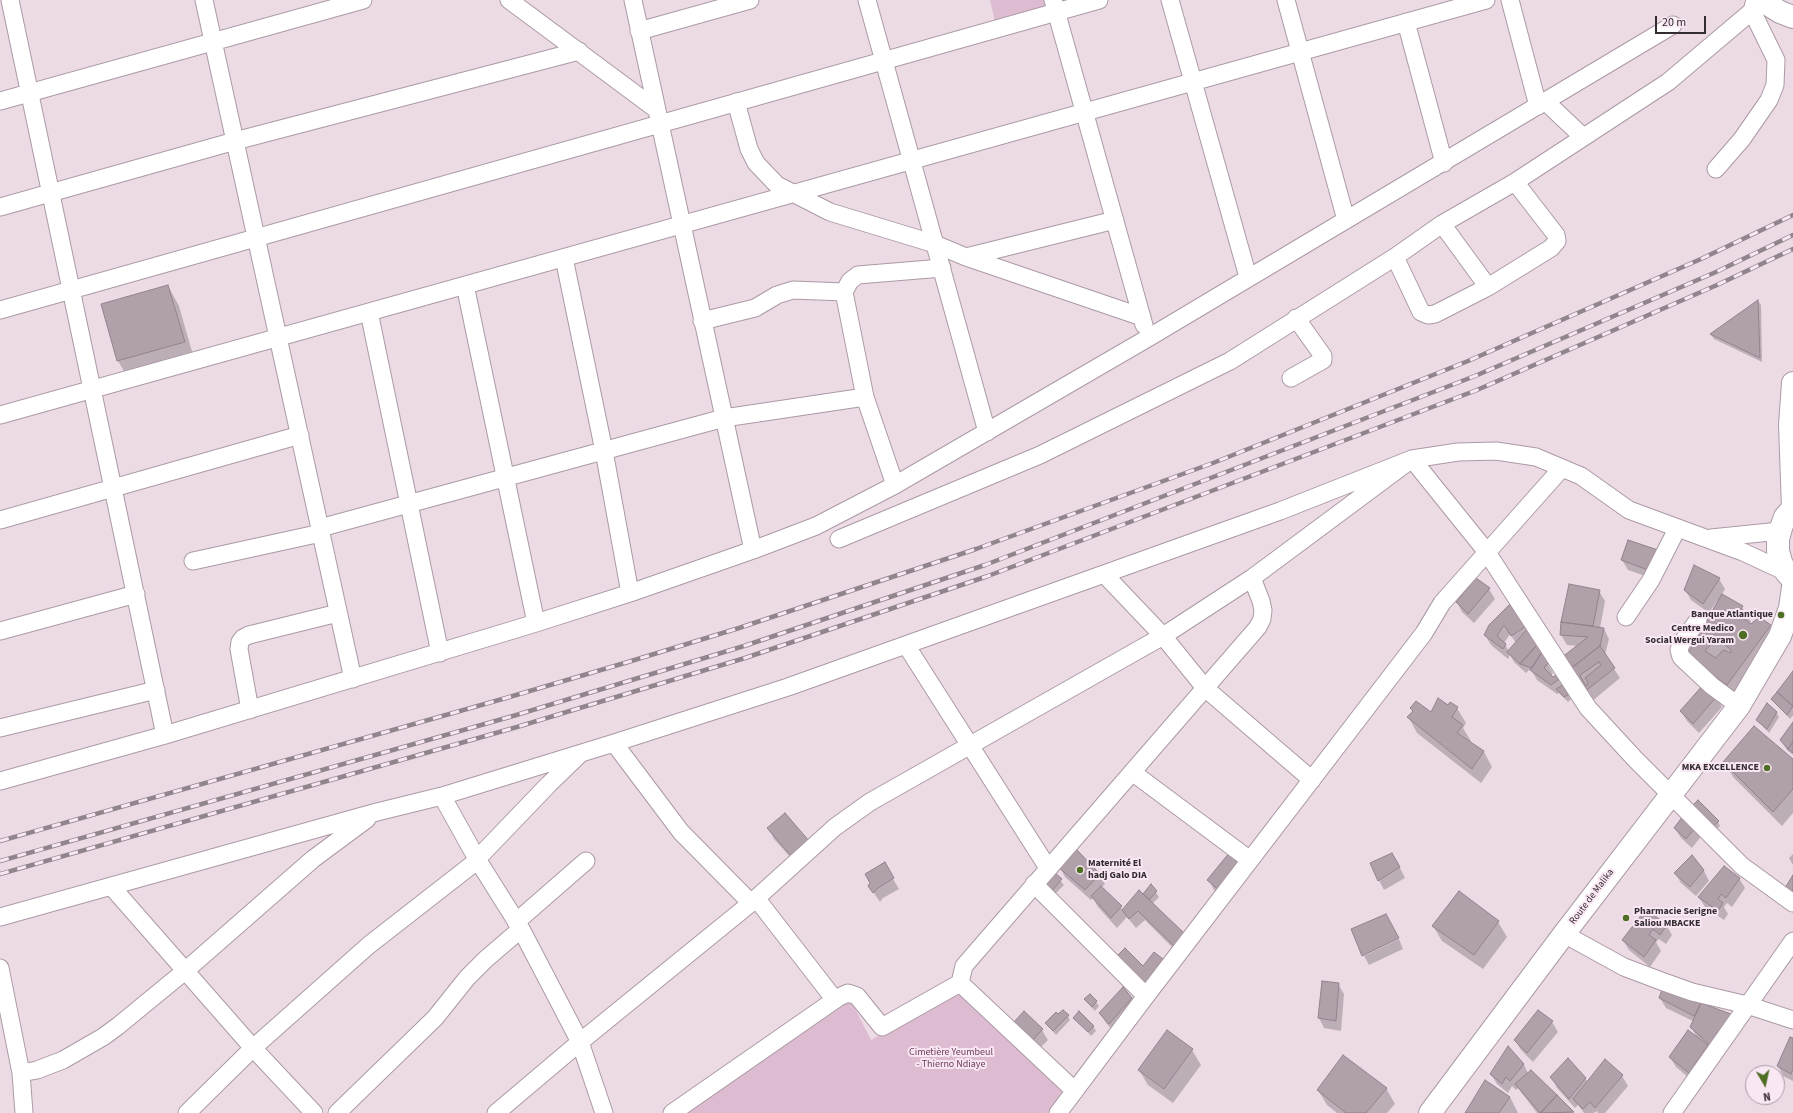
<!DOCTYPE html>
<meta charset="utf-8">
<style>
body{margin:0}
#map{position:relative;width:1793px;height:1113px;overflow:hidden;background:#ecdae5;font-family:"Source Sans 3",sans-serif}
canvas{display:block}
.north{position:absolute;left:1745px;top:1065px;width:40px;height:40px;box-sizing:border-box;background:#f9e7f3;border:1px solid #aa9da5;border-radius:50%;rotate:171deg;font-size:11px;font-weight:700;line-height:16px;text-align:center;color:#332d31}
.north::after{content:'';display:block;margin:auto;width:14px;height:18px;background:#4f6e25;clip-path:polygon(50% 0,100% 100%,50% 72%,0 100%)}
.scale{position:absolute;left:1655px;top:16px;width:51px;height:18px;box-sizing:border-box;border:2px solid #332d31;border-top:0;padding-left:5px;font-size:12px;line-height:14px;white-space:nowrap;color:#332d31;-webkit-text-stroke:3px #f9e7f3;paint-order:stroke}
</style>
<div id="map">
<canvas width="1793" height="1113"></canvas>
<div class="north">N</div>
<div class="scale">20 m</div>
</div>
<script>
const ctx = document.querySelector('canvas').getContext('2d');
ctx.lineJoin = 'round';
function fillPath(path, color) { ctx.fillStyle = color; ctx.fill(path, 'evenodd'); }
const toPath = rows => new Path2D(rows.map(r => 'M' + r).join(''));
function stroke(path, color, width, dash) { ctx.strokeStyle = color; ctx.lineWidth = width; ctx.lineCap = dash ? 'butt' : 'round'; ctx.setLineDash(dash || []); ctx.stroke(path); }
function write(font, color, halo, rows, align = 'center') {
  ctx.font = font + ' "Source Sans 3",sans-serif'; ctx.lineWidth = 4; ctx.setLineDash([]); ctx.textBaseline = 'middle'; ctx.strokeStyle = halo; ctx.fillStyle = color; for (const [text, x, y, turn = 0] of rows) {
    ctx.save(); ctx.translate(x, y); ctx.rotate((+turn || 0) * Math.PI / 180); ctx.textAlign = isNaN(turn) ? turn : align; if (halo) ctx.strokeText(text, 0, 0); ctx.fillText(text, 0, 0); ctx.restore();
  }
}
fillPath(toPath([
 [990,0,1056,0,1060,13,997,30],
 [961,990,1062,1092,1047,1113,689,1113,687,1110,850,999,871,1040]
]), '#ddbcd1');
fillPath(toPath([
 [168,286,179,306,195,362,130,381,118,361],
 [1758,301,1761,305,1762,362,1714,339,1711,335],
 [1660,552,1657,580,1628,570,1622,560],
 [1719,579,1725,589,1722,594,1742,607,1751,622,1747,627,1759,618,1770,626,1779,641,1736,699,1696,671,1719,602,1717,601,1709,613,1691,600,1685,590],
 [1489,589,1495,599,1474,623,1462,612,1457,602],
 [1599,591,1605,601,1600,628,1604,629,1609,639,1605,655,1620,678,1591,702,1569,668,1578,646,1567,645,1561,635,1561,622],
 [1510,606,1527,631,1528,630,1553,673,1551,676,1553,678,1556,676,1571,699,1568,702,1559,693,1557,694,1537,680,1532,671,1529,670,1526,673,1514,662,1510,655,1508,659,1491,645,1485,635],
 [1510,634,1516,643,1509,651,1504,643],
 [1793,673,1793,715,1790,719,1772,699],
 [1716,697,1722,707,1699,733,1687,721,1681,711],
 [1448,707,1457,708,1466,723,1463,728,1471,741,1470,742,1484,752,1492,767,1481,783,1417,733,1409,718,1432,714],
 [1776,712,1779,717,1769,733,1757,720],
 [1793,724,1793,755,1787,750,1781,740],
 [1793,761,1793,813,1782,826,1733,777,1725,762],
 [1695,812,1718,822,1720,826,1714,832],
 [1686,814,1703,834,1692,848,1681,838,1675,828],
 [785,815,799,867,774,839,769,829],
 [1230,853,1226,901,1214,890,1209,880],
 [1793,854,1793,865,1789,858],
 [1692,857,1704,871,1709,881,1696,896,1681,883,1675,873],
 [884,864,899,889,883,898,880,902,869,886],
 [1398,864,1405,878,1384,890,1379,880],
 [1060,867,1099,874,1105,884,1101,888,1123,910,1143,895,1151,886,1159,897,1152,904,1180,955,1145,920,1136,928,1127,917,1117,928,1098,907,1093,898,1091,900,1065,877],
 [1054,873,1064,885,1053,896,1047,889],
 [1739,878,1745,888,1732,907,1727,903,1724,907,1728,914,1724,920,1705,907,1699,897],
 [1646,910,1666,925,1672,935,1666,944,1659,939,1656,942,1661,951,1650,967,1629,950,1623,940],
 [1498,922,1507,937,1483,969,1442,941,1433,926],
 [1399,939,1403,949,1369,965,1364,956],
 [1338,984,1344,994,1341,1031,1324,1028,1319,1018],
 [1664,989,1730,1015,1736,1025,1716,1054,1707,1046,1713,1056,1696,1084,1676,1067,1670,1057,1698,1039,1691,1027,1693,1021,1666,1008,1660,998],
 [1131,998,1137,1008,1115,1033,1106,1023,1100,1013],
 [1085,1000,1096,1002,1099,1006,1095,1011],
 [1058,1016,1068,1016,1070,1020,1056,1035,1046,1023],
 [1075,1018,1093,1026,1096,1031,1091,1036],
 [1552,1022,1558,1032,1533,1062,1521,1050,1515,1040],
 [1042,1030,1048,1040,1038,1050,1020,1032],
 [1167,1032,1192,1050,1201,1065,1173,1103,1148,1085,1139,1070],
 [1793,1039,1793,1081,1783,1076,1778,1066],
 [1508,1047,1524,1065,1528,1073,1556,1096,1574,1113,1537,1113,1518,1088,1516,1090,1512,1086,1508,1093,1497,1084,1491,1074],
 [1568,1060,1588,1082,1605,1060,1622,1076,1628,1086,1605,1113,1598,1113,1597,1111,1594,1113,1584,1113,1578,1105,1575,1108,1557,1088,1552,1078],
 [1386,1088,1395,1104,1387,1113,1337,1113,1327,1105,1318,1090],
 [1510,1097,1518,1113,1466,1113]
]), '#0003');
const building = toPath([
 [168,285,185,342,117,361,101,304,168,285],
 [1758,300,1760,358,1710,334,1758,300],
 [1628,540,1661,551,1651,571,1621,560,1628,540],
 [1694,565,1720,578,1703,604,1684,590,1694,565],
 [1476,578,1490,588,1468,614,1456,602,1476,578],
 [1569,584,1600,590,1593,626,1561,622,1569,584],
 [1722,594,1743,606,1738,614,1751,624,1759,617,1771,625,1727,685,1686,656,1722,594],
 [1717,637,1731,650,1731,653,1723,650,1716,658,1705,651,1717,637],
 [1510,604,1525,627,1511,636,1504,625,1497,636,1506,644,1503,649,1484,635,1489,625,1510,604],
 [1561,622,1604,628,1600,646,1570,669,1561,658,1588,637,1560,635,1561,622],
 [1528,628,1537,645,1520,664,1507,652,1528,628],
 [1537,645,1542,652,1532,668,1520,664,1537,645],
 [1600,646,1615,668,1584,692,1570,669,1600,646],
 [1599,662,1601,665,1585,678,1588,683,1586,686,1580,675,1599,662],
 [1542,652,1548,663,1544,668,1553,677,1556,675,1558,680,1551,685,1530,670,1542,652],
 [1793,671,1793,706,1777,692,1793,671],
 [1563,685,1570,694,1564,697,1556,689,1563,685],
 [1703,685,1717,696,1693,724,1680,711,1703,685],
 [1777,692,1793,706,1787,715,1771,699,1777,692],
 [1438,698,1448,705,1450,702,1458,707,1452,717,1463,725,1457,733,1484,751,1472,769,1407,717,1413,711,1410,708,1416,701,1431,712,1438,698],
 [1767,703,1777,712,1767,729,1756,720,1767,703],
 [1793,722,1793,742,1788,749,1780,740,1793,722],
 [1754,726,1793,759,1793,789,1773,812,1723,762,1754,726],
 [1793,742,1793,753,1788,749,1793,742],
 [1698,800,1719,821,1711,828,1691,807,1698,800],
 [1686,812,1698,824,1686,839,1674,828,1686,812],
 [785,813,810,842,792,857,767,828,785,813],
 [1075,848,1100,874,1085,890,1058,867,1075,848],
 [1230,852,1242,860,1220,891,1207,880,1230,852],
 [1392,853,1400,867,1378,881,1370,863,1392,853],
 [1692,855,1704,870,1690,887,1674,873,1692,855],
 [885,862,894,878,878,888,873,893,868,886,870,883,865,874,885,862],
 [1724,866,1740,878,1726,898,1721,894,1718,899,1723,903,1718,911,1698,897,1724,866],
 [1054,872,1062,879,1050,893,1043,885,1054,872],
 [1793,875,1793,893,1785,888,1793,875],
 [1151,884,1157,891,1149,900,1143,894,1151,884],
 [1101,886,1122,906,1111,918,1091,896,1101,886],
 [1139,890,1184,933,1174,946,1138,911,1129,919,1122,910,1139,890],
 [1459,891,1499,921,1474,955,1432,926,1459,891],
 [1646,909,1667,925,1660,935,1653,929,1649,935,1656,940,1644,957,1622,940,1646,909],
 [1386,914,1399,938,1362,956,1351,929,1386,914],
 [1125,948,1143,966,1154,952,1163,959,1144,985,1116,957,1125,948],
 [1322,981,1339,983,1336,1021,1318,1018,1322,981],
 [1123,987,1132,998,1109,1024,1099,1013,1123,987],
 [1663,987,1701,1003,1694,1016,1659,998,1663,987],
 [1090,994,1097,1001,1092,1007,1084,999,1090,994],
 [1701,1003,1731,1014,1721,1032,1718,1031,1710,1045,1690,1027,1701,1003],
 [1063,1010,1069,1015,1053,1031,1045,1023,1056,1012,1058,1014,1063,1010],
 [1538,1010,1553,1021,1527,1053,1514,1040,1538,1010],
 [1024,1011,1043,1029,1032,1041,1014,1022,1024,1011],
 [1079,1011,1094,1026,1088,1032,1073,1018,1079,1011],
 [1167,1030,1193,1049,1164,1089,1138,1070,1167,1030],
 [1688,1030,1708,1045,1693,1067,1694,1069,1690,1074,1669,1057,1688,1030],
 [1790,1037,1793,1038,1793,1070,1791,1074,1777,1066,1790,1037],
 [1508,1046,1524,1064,1510,1081,1506,1077,1502,1084,1490,1074,1508,1046],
 [1343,1055,1387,1088,1366,1113,1346,1113,1317,1090,1343,1055],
 [1568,1058,1586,1078,1569,1099,1550,1077,1568,1058],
 [1605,1059,1623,1075,1595,1108,1590,1102,1583,1109,1573,1099,1605,1059],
 [1531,1070,1557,1095,1540,1113,1515,1084,1531,1070],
 [1485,1080,1510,1097,1499,1113,1465,1113,1485,1080],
 [1557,1095,1574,1112,1541,1113,1557,1095]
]);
fillPath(building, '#b0a0aa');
stroke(building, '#92828c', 1);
const street = toPath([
 [10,0,165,735],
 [204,0,353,679],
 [509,0,657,110],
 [633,0,753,550],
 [867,0,987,432],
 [1053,0,1144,325],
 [1170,0,1248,277],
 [1286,0,1346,220],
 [1510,0,1538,106],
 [1406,22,1444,163],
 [639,31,750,0],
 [0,101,363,0],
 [736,102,749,149,756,163,777,185,830,212,935,244,966,257,1142,317],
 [1546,102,1583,137],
 [1716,169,1742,139,1769,100,1775,85,1776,60,1752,11],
 [0,207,235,141,579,51],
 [1442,224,1488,287],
 [966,257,1115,220],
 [1395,257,1421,312,1428,315,1435,314,1488,287,1551,248,1557,241,1556,235,1515,182],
 [564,258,604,451,630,593],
 [465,285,536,623],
 [844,292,865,397,895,485],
 [0,310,1099,0],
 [369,312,440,653],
 [702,321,755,308,777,295,793,290,844,292,850,281,858,275,942,268],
 [1291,378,1323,360,1323,356,1296,318],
 [0,415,1486,0],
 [0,520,300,435],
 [320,528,724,418,865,397],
 [1711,538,1780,531],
 [839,539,1040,455,1230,361,1395,257,1442,224,1515,182,1668,82,1752,11,1755,0],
 [193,561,321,533],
 [1104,574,1163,636,1205,688,1312,780],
 [1626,617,1651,580,1677,529],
 [1698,620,1681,644,1679,650,1681,657,1712,686,1739,706],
 [0,631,136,594],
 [906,645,1048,868],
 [250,710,239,649,240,642,243,638,249,635,338,613],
 [0,728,156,690],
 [614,743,681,832,751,903],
 [1132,772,1250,860],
 [0,781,165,735,536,623,630,593,753,550,816,526,895,485,1148,338,1673,25],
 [442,796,477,859,521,929,580,1042,604,1113],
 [477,859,549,784,578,756],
 [1034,884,1146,996],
 [111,886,253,1048,314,1113],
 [756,898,835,1000],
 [0,917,377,812,442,796,614,743,788,687,1104,574,1280,511,1412,459,1458,452,1496,451,1536,457,1581,476,1629,510,1743,552,1786,572],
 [516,922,586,861],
 [1564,934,1624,967,1661,981,1692,992,1747,1005,1793,1020],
 [0,968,21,1073,24,1113],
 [960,983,1075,1091],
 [21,1073,37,1070,63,1060,103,1037,118,1026,185,971,313,859,367,819],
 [187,1113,253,1048,369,945,478,860],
 [337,1113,435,1018,467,978,486,959,521,929],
 [496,1113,580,1042,751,903,835,827,870,802,1163,636,1252,578,1412,459,1486,551,1588,708,1635,759,1742,866,1793,903],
 [672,1113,839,997,848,993,857,996,882,1027,960,983,964,966,1258,627,1262,619,1263,610,1261,601,1252,578],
 [1058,1113,1146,996,1424,633,1442,603,1562,468],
 [1672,1113,1793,941]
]);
const secondary = toPath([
 [1761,0,1780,12,1793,17],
 [1793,508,1790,425,1793,383],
 [1793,508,1785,517,1781,528,1778,539,1778,551,1781,562,1786,572,1793,580],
 [1430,1113,1564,934,1739,706,1780,636,1790,608,1793,587]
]);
stroke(street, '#ab9aa5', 19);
stroke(secondary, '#ab9aa5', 24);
stroke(street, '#fff', 17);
stroke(secondary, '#fff', 22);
const rail = toPath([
 [0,841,506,698,628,662,739,628,976,549,1213,463,1468,361,1701,259,1793,215],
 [0,861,513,716,744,646,985,565,1475,376,1716,272,1793,235],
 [0,874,517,727,745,658,988,576,1477,390,1717,285,1793,249]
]);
stroke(rail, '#91858d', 4.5);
stroke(rail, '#f9e7f3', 3, [9]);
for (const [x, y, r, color] of [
 [1781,615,4,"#4f6e25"],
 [1743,635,5,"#4f6e25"],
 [1767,768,4,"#4f6e25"],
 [1080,870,4,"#4f6e25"],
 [1626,918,4,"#4f6e25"]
]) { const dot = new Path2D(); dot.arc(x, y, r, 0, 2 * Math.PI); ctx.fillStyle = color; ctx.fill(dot); stroke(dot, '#f9e7f3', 1.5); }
write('bold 10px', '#332d31', '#f9e7f3', [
 ["Banque Atlantique",1773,615],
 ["Centre Medico",1734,629],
 ["Social Wergui Yaram",1734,641],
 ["MKA EXCELLENCE",1759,768],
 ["Maternité El",1088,864,"left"],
 ["hadj Galo DIA",1088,876,"left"],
 ["Pharmacie Serigne",1634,912,"left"],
 ["Saliou MBACKE",1634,924,"left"]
], 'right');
write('10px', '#332d31', '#f9e7f3', [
 ["Route de Malika",1592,897,-53]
]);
write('10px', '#6c3c5e', '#f9e7f3', [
 ["Cimetière Yeumbeul",951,1053],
 ["- Thierno Ndiaye",951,1065]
]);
</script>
